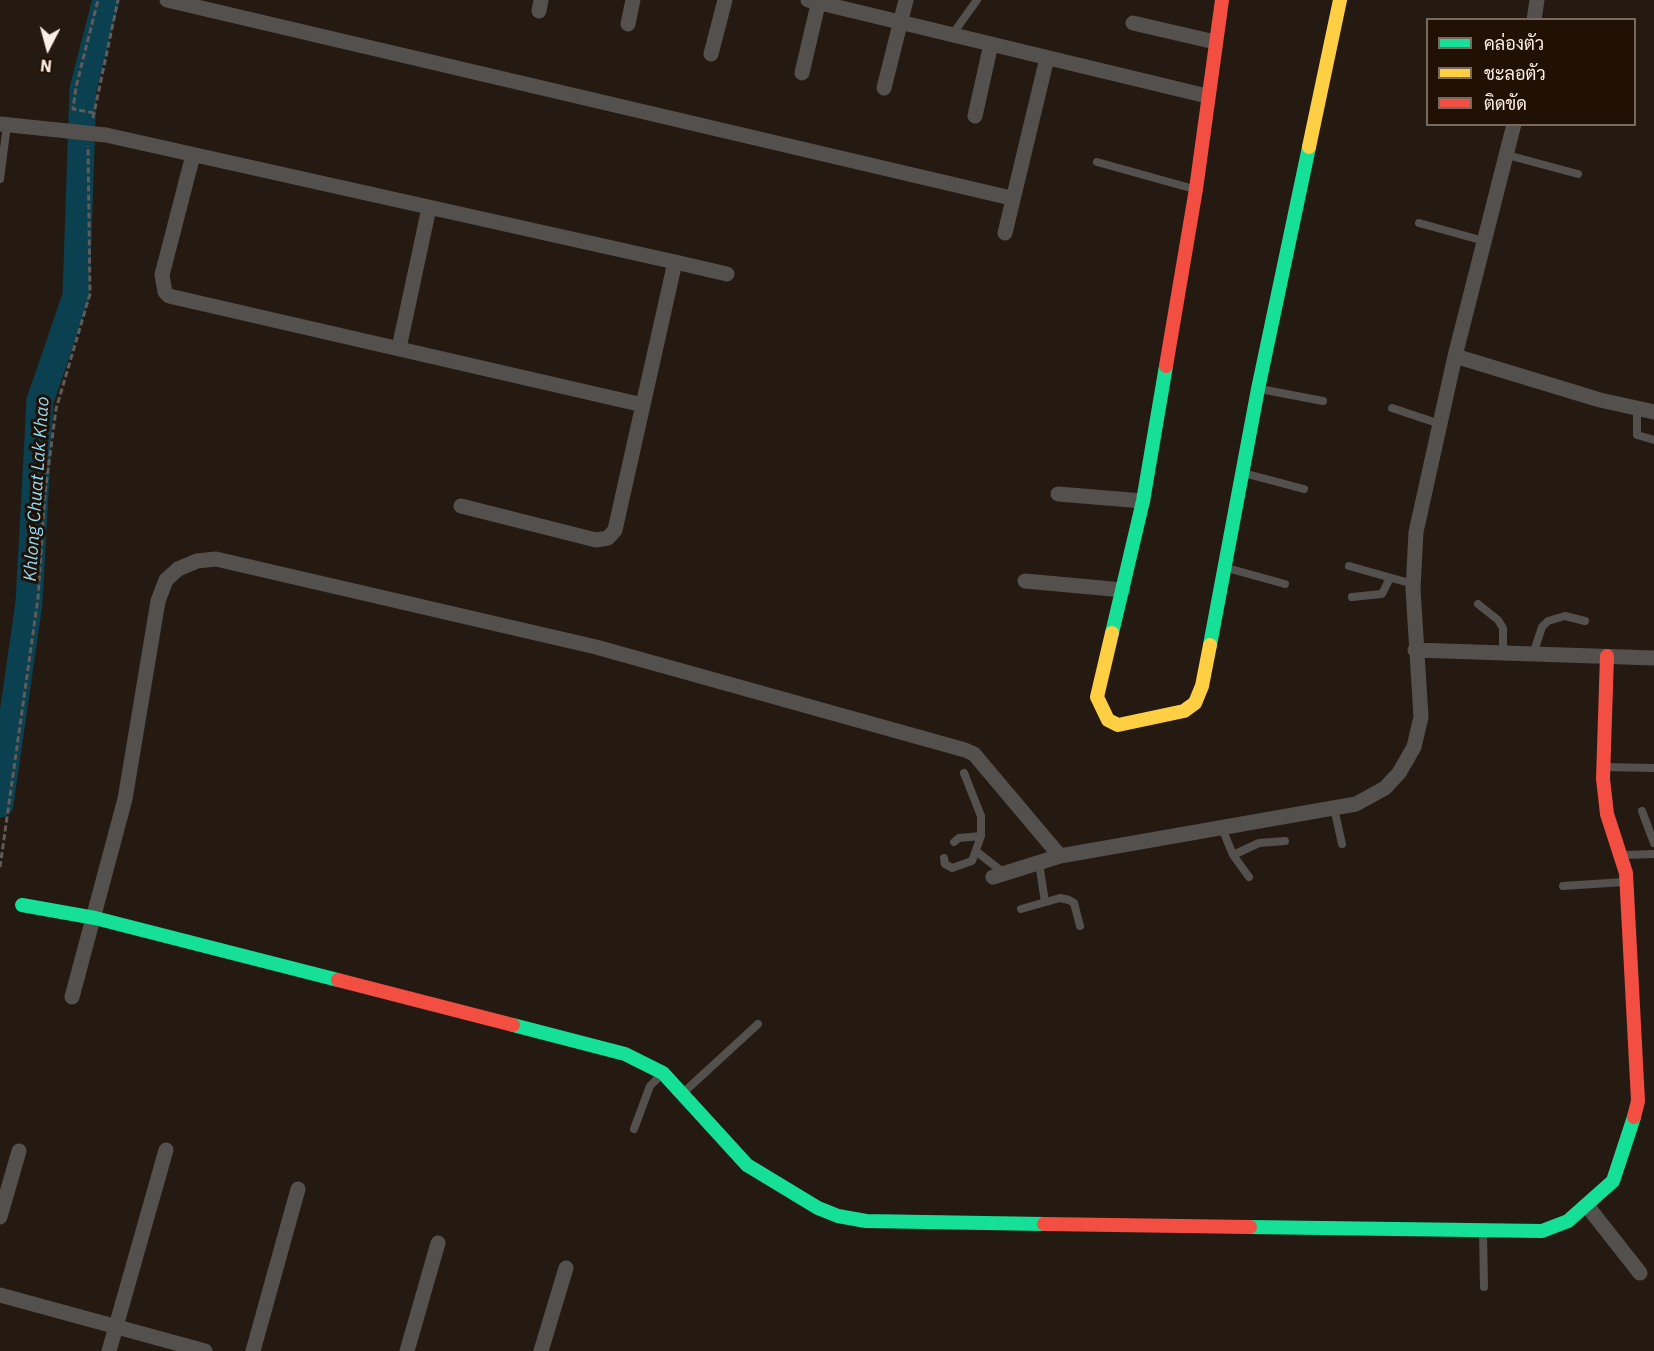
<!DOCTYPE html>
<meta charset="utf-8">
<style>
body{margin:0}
#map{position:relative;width:1654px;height:1351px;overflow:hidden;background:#241a12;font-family:"IBM Plex Sans",Sarabun,sans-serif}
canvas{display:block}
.legend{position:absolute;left:1426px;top:18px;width:210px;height:108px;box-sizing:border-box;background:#211004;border:2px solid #79695e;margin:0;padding:8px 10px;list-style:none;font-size:18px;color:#fdefe6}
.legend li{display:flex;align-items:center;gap:12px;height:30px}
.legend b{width:30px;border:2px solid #79695e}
.north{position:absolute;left:18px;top:18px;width:60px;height:60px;-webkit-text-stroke:4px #211004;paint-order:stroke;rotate:186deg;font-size:16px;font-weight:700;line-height:24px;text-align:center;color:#fdefe6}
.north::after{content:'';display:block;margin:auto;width:21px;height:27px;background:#fdefe6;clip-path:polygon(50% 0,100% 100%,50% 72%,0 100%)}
</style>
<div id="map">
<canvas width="1654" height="1351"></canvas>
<ul class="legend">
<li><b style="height:8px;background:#16e098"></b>คล่องตัว</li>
<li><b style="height:8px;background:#ffcf43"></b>ชะลอตัว</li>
<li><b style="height:8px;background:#f24e42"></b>ติดขัด</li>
</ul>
<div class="north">N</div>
</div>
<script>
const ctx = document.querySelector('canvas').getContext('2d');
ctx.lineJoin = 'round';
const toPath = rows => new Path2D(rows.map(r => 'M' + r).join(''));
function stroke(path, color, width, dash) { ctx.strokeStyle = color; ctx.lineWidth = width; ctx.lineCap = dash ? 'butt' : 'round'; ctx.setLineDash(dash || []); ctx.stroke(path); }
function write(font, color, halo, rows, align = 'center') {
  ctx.font = font + ' "IBM Plex Sans",sans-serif'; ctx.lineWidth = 6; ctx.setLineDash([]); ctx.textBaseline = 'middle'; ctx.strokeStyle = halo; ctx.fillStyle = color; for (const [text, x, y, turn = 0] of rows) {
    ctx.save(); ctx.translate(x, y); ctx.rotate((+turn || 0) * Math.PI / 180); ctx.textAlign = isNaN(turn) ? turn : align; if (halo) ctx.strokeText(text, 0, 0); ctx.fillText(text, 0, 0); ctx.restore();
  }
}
stroke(toPath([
 [0,804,29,603,40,401,76,296,83,89,106,0]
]), '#0b4050', 27);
stroke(toPath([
 [94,113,73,109,76,87,98,0],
 [93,118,118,0],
 [0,867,38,598,45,493,56,409,90,294,88,146]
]), '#615b58', 3, [6, 3]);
stroke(toPath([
 [952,35,977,0],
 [1507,155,1578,174],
 [1097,162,1194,189],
 [0,179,7,125],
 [1419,223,1484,241],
 [1260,389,1323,401],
 [1392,408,1440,424],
 [1637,410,1637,435,1654,440],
 [1243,473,1304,489],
 [1349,566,1413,584],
 [1227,568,1285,584],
 [1352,597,1382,594,1390,578],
 [1478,604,1498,620,1503,628,1503,653],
 [1533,654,1542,627,1548,621,1565,616,1585,621],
 [1605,767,1654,768],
 [1334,808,1342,844],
 [1642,811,1654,843],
 [1222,828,1233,855,1249,877],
 [954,842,959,838,981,836],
 [977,852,1004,873],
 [1233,855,1259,843,1285,841],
 [1623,855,1654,854],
 [944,858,945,864,952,868,972,861,981,836,981,816,964,773],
 [1039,863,1045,902],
 [1563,886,1624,882],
 [1021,909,1060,898,1069,900,1074,903,1080,926],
 [684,1092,758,1024],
 [634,1129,650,1086,661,1075],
 [1483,1232,1484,1287]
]), '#54504e', 8);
stroke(toPath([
 [167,0,1011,198],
 [808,0,1207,96],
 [539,11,541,0],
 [1534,20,1537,0],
 [1133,23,1215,42],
 [628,24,633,0],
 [711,54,725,0],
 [802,73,819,0],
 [884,88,906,0],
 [975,116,991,44],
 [0,124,106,135,675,262,615,530,608,538,596,540,461,506],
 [193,155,162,275,165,292,169,296,643,405],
 [1005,233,1047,58],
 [675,262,727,274],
 [399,348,429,208],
 [1455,356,1600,400,1654,412],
 [1058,494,1143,501],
 [1025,581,1123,590],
 [1415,650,1654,658],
 [993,877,1060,856,1356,804,1385,788,1399,773,1414,747,1421,717,1413,589,1416,532,1455,356,1514,124],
 [72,997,125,799,158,601,166,580,178,569,197,561,216,559,596,647,965,750,974,754,1060,856],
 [1588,1207,1640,1273],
 [0,1217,19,1151],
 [0,1295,205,1351],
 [109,1351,166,1150],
 [253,1351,298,1189],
 [407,1351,438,1243],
 [541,1351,566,1268]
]), '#54504e', 15);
stroke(toPath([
 [1112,633,1143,501,1166,366],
 [1210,645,1258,389,1309,147],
 [22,905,95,918,338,980],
 [513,1025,625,1054,663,1073,747,1165,818,1208,838,1216,866,1221,1044,1224],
 [1250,1227,1542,1231,1568,1221,1613,1181,1634,1117]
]), '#16e098', 14);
stroke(toPath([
 [1309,147,1340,0],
 [1112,633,1097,697,1108,720,1118,725,1184,711,1195,703,1202,686,1210,645]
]), '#ffcf43', 14);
stroke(toPath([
 [1166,366,1196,189,1222,0],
 [1607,656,1603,779,1607,814,1626,873,1638,1101,1634,1117],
 [338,980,513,1025],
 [1044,1224,1250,1227]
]), '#f24e42', 14);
write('italic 18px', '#8edcfb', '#211004', [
 ["Khlong Chuat Lak Khao",37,489,-86]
]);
</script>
